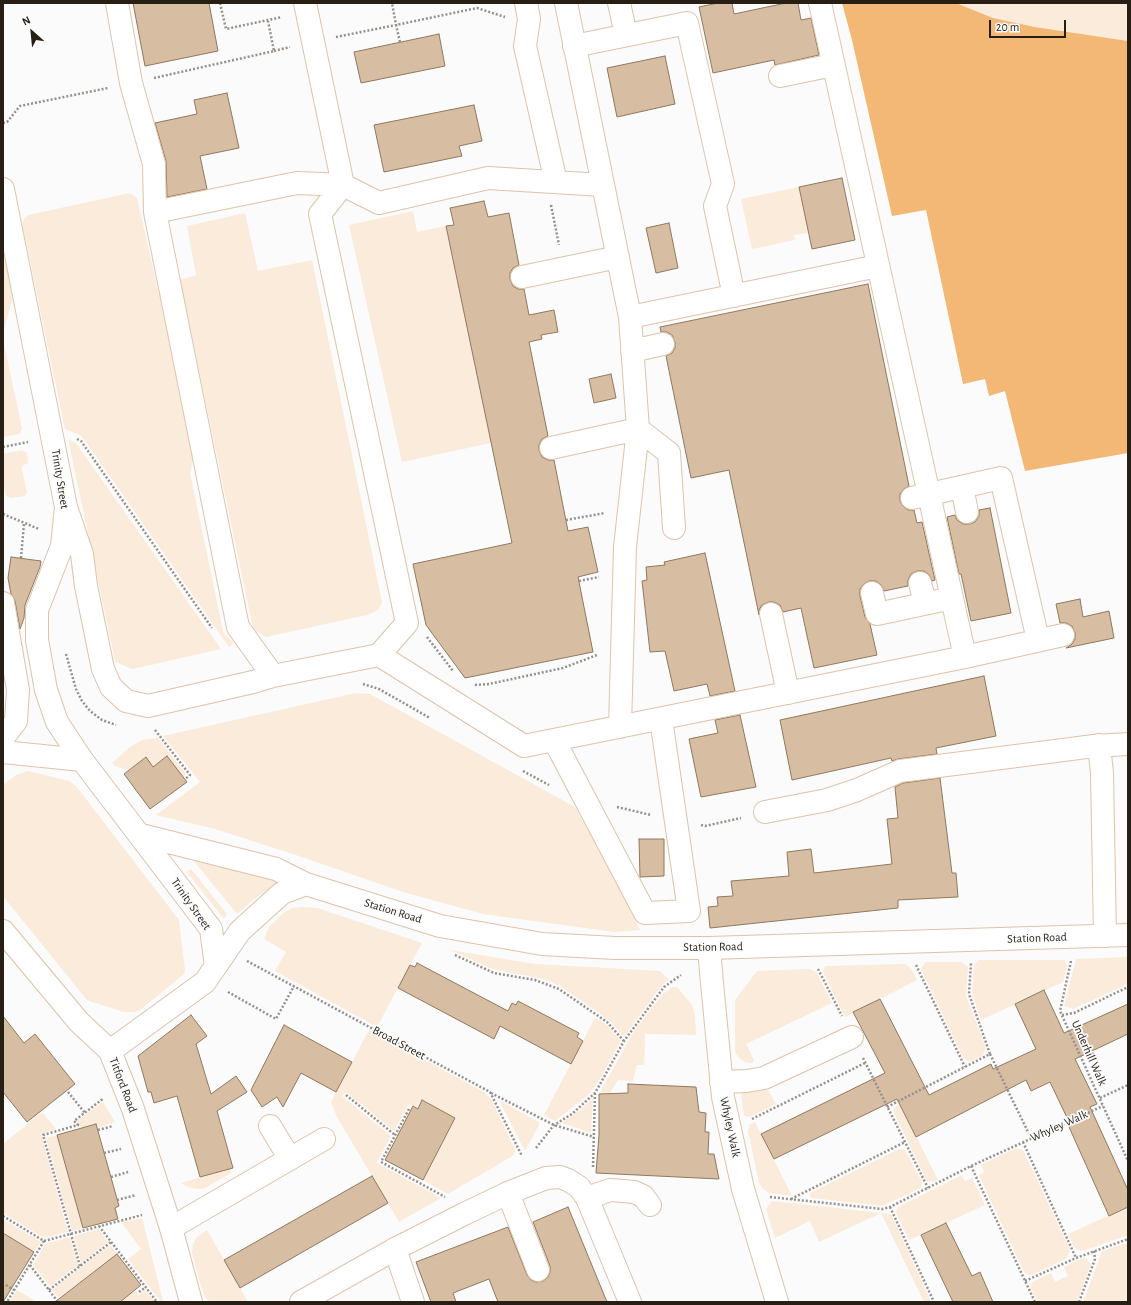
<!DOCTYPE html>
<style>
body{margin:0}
#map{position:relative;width:1131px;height:1305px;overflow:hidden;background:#fbfbfb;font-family:"Alegreya Sans",sans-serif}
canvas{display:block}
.frame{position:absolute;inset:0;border:4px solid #271e14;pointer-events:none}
.north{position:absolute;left:12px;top:12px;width:40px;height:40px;-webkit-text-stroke:3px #fbfbfb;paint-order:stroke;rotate:333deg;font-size:11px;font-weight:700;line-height:16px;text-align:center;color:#271e14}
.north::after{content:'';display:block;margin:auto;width:14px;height:18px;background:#271e14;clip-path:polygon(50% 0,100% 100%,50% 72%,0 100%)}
.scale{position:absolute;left:989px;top:20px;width:77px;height:18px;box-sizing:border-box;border:2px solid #271e14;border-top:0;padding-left:5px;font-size:12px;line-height:14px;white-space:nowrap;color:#271e14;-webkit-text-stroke:3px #fbfbfb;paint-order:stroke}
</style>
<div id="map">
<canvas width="1131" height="1305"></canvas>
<div class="frame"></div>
<div class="north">N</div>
<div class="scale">20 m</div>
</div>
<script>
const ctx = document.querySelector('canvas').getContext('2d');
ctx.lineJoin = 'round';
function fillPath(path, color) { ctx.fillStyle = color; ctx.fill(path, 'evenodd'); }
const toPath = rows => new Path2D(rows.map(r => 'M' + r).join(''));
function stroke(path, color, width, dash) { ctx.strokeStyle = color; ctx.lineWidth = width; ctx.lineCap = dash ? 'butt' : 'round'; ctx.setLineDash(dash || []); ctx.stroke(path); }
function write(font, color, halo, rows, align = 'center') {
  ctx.font = font + ' "Alegreya Sans",sans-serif'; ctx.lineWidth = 3.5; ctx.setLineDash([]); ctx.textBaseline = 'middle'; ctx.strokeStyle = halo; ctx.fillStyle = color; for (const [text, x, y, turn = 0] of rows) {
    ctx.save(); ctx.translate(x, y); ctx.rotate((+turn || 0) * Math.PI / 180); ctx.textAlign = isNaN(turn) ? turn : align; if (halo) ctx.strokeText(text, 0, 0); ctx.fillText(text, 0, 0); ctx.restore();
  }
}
fillPath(toPath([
 [956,3,1128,3,1128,41,1035,27,993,18],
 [799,187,809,233,794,235,795,240,752,249,741,199],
 [130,193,137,198,159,295,161,297,194,455,190,473,223,631,226,636,233,642,232,645,229,647,86,442,81,436,75,433,65,429,22,223,24,219,28,215],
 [413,211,417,232,446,226,491,443,402,462,349,225],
 [245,213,258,271,312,260,382,602,380,607,376,611,367,615,266,637,256,631,253,628,180,280,196,275,187,226],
 [3,247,13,297,3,333],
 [3,340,22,428,20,434,3,437],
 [68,439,76,443,221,649,133,669,127,667,116,662,114,656],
 [22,450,27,453,28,463,22,466,22,470,27,492,25,496,10,498,6,496,3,483,3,454],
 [356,693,370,694,575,807,625,899,640,930,614,932,483,914,403,892,293,854,215,829,156,815,200,782,163,736],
 [158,738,186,774,183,777,167,756,153,767,146,757,128,770,115,766,112,763,130,747,142,740],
 [28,771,69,781,76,786,179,920,185,971,183,975,140,1010,135,1012,124,1012,92,1002,86,999,3,896,3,785,16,775],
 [194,861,272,879,280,881,253,900,237,914],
 [191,869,227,914,224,919,187,872],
 [303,907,317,908,422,943,377,1027,275,971,286,952,264,939,269,927,283,913,292,908],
 [450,950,535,964,660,971,669,980,662,985,624,1037,611,1022,599,1013,560,986,547,980,529,976,510,973,490,968],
 [1128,957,1128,984,1073,1009,1064,1006,1076,959],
 [979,960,1065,960,1067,966,1063,982,981,1020,972,994,974,965],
 [925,962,961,962,968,967,966,996,986,1048,982,1056,970,1062,963,1058,921,969],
 [906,964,912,970,917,980,845,1017,823,972,825,966],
 [810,969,817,973,832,1003,746,1044,754,1060,752,1063,745,1062,739,1058,735,1052,735,1000,757,971],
 [672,987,677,987,692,1005,695,1015,696,1035,645,1034,644,1065,637,1065,633,1081,618,1080,610,1093,599,1094,634,1031,662,995],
 [595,1018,607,1025,621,1041,597,1084,587,1096,555,1121,544,1115],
 [369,1030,484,1092,491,1099,515,1149,514,1155,448,1194,423,1180,455,1118,422,1100,418,1109,409,1104,394,1131,346,1092,342,1096,391,1136,377,1163,441,1198,399,1222,337,1117,331,1102],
 [766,1086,776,1104,750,1117,744,1116,741,1094,746,1090],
 [593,1098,591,1133,562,1123,579,1111],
 [499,1100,540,1123,525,1151],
 [103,1102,115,1122,97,1128,96,1124,82,1128,77,1121],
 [900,1104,938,1180,933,1182,927,1181,894,1113,894,1108],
 [42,1112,56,1129,41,1134,68,1232,44,1238,3,1213,3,1144],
 [755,1122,792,1196,769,1193,762,1188,759,1182,748,1132,749,1125],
 [57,1135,83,1228,72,1231,46,1138],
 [1016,1148,1023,1150,1070,1250,1067,1258,1032,1275,1028,1275,1024,1272,979,1175,984,1172,981,1165],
 [899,1149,905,1150,922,1182,921,1188,882,1206,812,1198,810,1196,810,1193],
 [230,1169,231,1173,205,1188,197,1189,188,1187,181,1183],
 [962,1175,965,1181,972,1178,985,1205,909,1240,896,1213,898,1207],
 [772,1201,881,1213,891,1214,931,1302,924,1302,881,1213,819,1242,810,1221,775,1238,766,1209],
 [1128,1207,1128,1235,1083,1251,1078,1250,1074,1247,1068,1234],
 [142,1218,163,1301,161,1302,128,1259,141,1249,122,1223],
 [3,1219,41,1242,34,1252,3,1233],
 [98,1229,108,1242,81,1263,74,1236],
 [207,1230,240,1288,248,1302,210,1302,205,1297,199,1280,192,1252,193,1244,197,1237],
 [70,1237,78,1265,50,1286,33,1265,45,1244],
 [1123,1244,1128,1244,1128,1302,1083,1302,1102,1251],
 [110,1245,117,1254,59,1298,52,1290],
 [1082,1258,1086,1258,1091,1264,1077,1302,1038,1302,1031,1288,1032,1282,1051,1273,1055,1282,1068,1276,1064,1267],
 [129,1289,132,1293,135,1290,139,1295,145,1290,155,1302,120,1302,123,1300,120,1297],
 [17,1290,37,1302,9,1302]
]), '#faebdb');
fillPath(toPath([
 [842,3,956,3,993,18,1035,27,1128,41,1128,453,1025,471,1005,391,989,396,985,379,963,384,926,210,892,216,852,40]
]), '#f3b875');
const building = toPath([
 [133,3,209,3,218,51,145,66,133,3],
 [718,3,732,3,734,14,786,3,798,3,801,20,811,18,819,55,775,65,774,60,713,73,699,7,718,3],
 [439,34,445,66,361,83,354,52,439,34],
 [665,56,675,104,617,117,607,68,665,56],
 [227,93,239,148,200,156,207,189,167,197,166,161,155,123,197,114,194,100,227,93],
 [474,105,482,141,459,146,462,156,384,172,374,125,474,105],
 [842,178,855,240,812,249,799,187,842,178],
 [484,201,488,217,509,213,519,265,513,268,510,273,510,279,513,286,518,289,524,289,529,315,554,310,558,332,541,335,542,339,529,342,548,436,542,439,539,445,539,450,542,457,548,460,554,460,568,531,588,527,598,572,578,577,593,652,465,678,426,625,413,564,512,543,446,226,454,225,450,208,484,201],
 [669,223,678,268,656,273,646,228,669,223],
 [868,284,909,486,904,489,900,494,900,501,903,506,908,510,914,510,917,523,922,522,935,580,932,581,929,575,924,571,917,571,911,574,908,580,908,586,884,591,881,585,876,581,869,581,864,584,860,589,860,596,865,617,870,624,877,655,814,668,801,608,783,612,780,605,774,602,769,602,762,605,759,610,759,615,729,470,691,478,666,356,672,353,675,348,675,342,672,335,667,332,661,332,660,327,868,284],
 [611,374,616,398,594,403,589,379,611,374],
 [990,508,1011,613,971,621,961,574,959,574,947,517,955,515,957,520,963,524,970,524,975,522,979,516,979,510,990,508],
 [705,553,735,691,710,696,707,684,674,691,665,651,650,652,642,581,647,580,646,567,665,565,664,562,705,553],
 [11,557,41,561,40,567,25,605,24,618,20,629,15,601,11,594,8,578,11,557],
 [1080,599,1083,617,1109,611,1114,638,1066,648,1072,644,1075,639,1075,633,1072,626,1066,623,1060,623,1056,604,1080,599],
 [984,676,996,736,936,748,937,754,898,759,892,761,891,758,792,780,780,720,984,676],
 [740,715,756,787,701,797,689,739,718,733,715,720,740,715],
 [167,756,187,782,150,809,124,774,146,757,153,767,167,756],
 [940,778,952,873,956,873,958,897,898,900,898,908,710,928,708,907,718,906,717,897,733,896,731,881,789,876,787,852,811,849,814,873,892,864,887,819,898,818,895,787,903,783,940,778],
 [639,839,664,839,664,876,640,877,639,839],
 [417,963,508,1011,512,1003,516,1005,518,1001,579,1033,577,1037,583,1041,571,1064,500,1026,494,1039,398,988,410,965,415,967,417,963],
 [1044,990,1064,1033,1128,1004,1128,1034,1075,1059,1097,1104,1090,1107,1128,1190,1128,1207,1109,1216,1069,1127,1071,1126,1050,1082,1031,1091,1026,1080,916,1137,897,1099,774,1159,761,1134,885,1073,853,1012,880,999,929,1095,991,1064,993,1069,1036,1049,1015,1004,1044,990],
 [191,1015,207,1036,196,1044,211,1094,236,1076,247,1092,217,1111,233,1168,200,1177,177,1096,154,1103,151,1092,148,1092,138,1056,191,1015],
 [3,1016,24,1043,35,1034,75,1084,27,1122,3,1092,3,1016],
 [284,1025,352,1062,336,1092,301,1073,283,1107,277,1097,262,1107,251,1090,284,1025],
 [628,1084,696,1087,699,1112,706,1113,705,1132,709,1132,708,1154,714,1154,719,1179,596,1173,599,1135,599,1094,628,1093,628,1084],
 [422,1100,455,1118,423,1180,385,1160,413,1106,418,1109,422,1100],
 [96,1124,119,1206,115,1208,118,1219,83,1228,57,1135,96,1124],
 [372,1176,388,1203,240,1288,224,1260,372,1176],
 [568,1207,607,1302,498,1302,489,1279,453,1293,456,1302,431,1302,416,1262,508,1227,527,1275,531,1280,536,1282,543,1281,548,1277,550,1272,550,1266,533,1222,568,1207],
 [946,1223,972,1276,980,1272,993,1302,953,1302,921,1235,946,1223],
 [3,1233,34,1252,3,1302,3,1233],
 [117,1254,141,1285,120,1302,55,1302,117,1254]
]);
fillPath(building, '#d7bda2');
stroke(building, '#8f785e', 1);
const minor = toPath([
 [117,3,131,83,154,164,155,212,297,183,343,185],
 [305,3,343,185,379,203,488,178,603,185],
 [526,3,529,19,525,46,556,182],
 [566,3,630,317,638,429,625,547,620,727],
 [619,3,626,35],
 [574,46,687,23,723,184,715,206,734,296],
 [780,76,833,65],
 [3,189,66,507,62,546,37,610,37,640,46,690,57,722,82,760],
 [155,212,238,627,273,676],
 [522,277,618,257],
 [630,317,878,266],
 [632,351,663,344],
 [551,448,638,429,669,453,674,528],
 [962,487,967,512],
 [912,498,1001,478,1038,640],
 [66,507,82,554,86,586,103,669,111,687,126,701,148,706,253,682,273,676,379,655,407,623,320,214,343,185],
 [920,583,925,603],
 [872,593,877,614,952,598],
 [3,603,18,690,16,721,3,738],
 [771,614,788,693],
 [379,655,524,746,965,657,820,3],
 [965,657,1063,635],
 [554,740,645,913,689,911,661,719],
 [1099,745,1102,773,1105,936],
 [765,812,827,800,857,790,900,771,1094,746,1128,744],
 [709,948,712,983,723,1097,743,1189,777,1302],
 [721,1082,747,1081,764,1078,852,1037],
 [270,1126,290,1159],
 [508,1193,538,1270],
 [587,1198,610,1190,624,1191,634,1192,643,1196,650,1205],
 [171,1228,324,1139],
 [395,1249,413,1302]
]);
const major = toPath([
 [3,752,82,760,211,929,216,966],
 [141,835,276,869,306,884,440,926,542,944,615,948,709,948,1128,935],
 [3,931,79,1022,110,1051,133,1109,171,1228,191,1302],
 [110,1051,205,982,240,931,282,893,306,884],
 [301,1302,395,1249,464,1214,508,1193,546,1178,560,1177,568,1180,579,1187,587,1198,630,1302]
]);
stroke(minor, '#ddc3a8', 24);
stroke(major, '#ddc3a8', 24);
stroke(toPath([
 [220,3,226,29,282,17],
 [336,37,396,25,392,3],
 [400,42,396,25,477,8,505,17],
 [274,51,290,47],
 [154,78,274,51,268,21],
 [3,123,7,122,20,106,108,88],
 [551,205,559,245],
 [77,439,81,441,212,628],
 [3,447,28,442],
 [3,514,39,529],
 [566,520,605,513],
 [21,558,24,523],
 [579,581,599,577],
 [427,637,453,671],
 [66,654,76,689,82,701,90,711,102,720,116,725],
 [363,684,379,689,430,718],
 [475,685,489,684,563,668,597,655],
 [155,730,190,775,185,779],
 [523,771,549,785],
 [617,807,651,815],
 [701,825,705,826,741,818],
 [455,955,494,973,535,980,559,989,607,1022,624,1041],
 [247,961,490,1092,522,1156],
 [1071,961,1060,1011,1128,1161],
 [916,965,965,1067],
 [818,969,842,1016],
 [228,992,276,1019,294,986],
 [1062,1015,1074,1013,1128,987],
 [990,1054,1031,1138],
 [863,1058,928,1188],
 [68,1092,85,1113],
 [491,1093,554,1125,594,1137],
 [346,1095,395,1135],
 [1100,1098,1128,1085],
 [887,1107,990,1054,969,994,971,963],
 [409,1109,381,1162,445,1197],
 [752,1119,865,1063],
 [98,1130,113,1126],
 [1023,1142,1076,1258],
 [536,1148,554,1125,572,1114,595,1093,624,1041,664,987,681,975],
 [104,1153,121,1149],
 [971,1166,1035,1302],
 [593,1167,595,1094],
 [111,1177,128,1172],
 [770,1197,882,1209,890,1207,971,1166,1103,1106],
 [791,1199,905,1142],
 [117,1200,136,1195],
 [890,1207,934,1302],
 [3,1216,44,1241,7,1302],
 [99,1226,157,1302],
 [44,1241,142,1215],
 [30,1265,58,1302],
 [80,1266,43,1135,78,1125,74,1121,104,1098],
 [1025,1281,1076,1258,1128,1239],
 [6,1285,14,1290],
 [49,1290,111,1242],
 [139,1292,146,1287],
 [1079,1302,1095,1259,1094,1251]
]), '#95908c', 2.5, [2, 2]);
stroke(minor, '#fff', 22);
stroke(major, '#fff', 22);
write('12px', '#271e14', '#fbfbfb', [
 ["Trinity Street",60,479,81],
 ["Trinity Street",191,904,55],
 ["Station Road",393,911,17],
 ["Station Road",1037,938,-2],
 ["Station Road",713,947,-1],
 ["Broad Street",399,1043,28],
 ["Underhill Walk",1089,1053,66],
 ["Titford Road",123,1085,69],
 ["Whyley Walk",1059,1126,-24],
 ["Whyley Walk",730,1127,78]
]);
</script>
